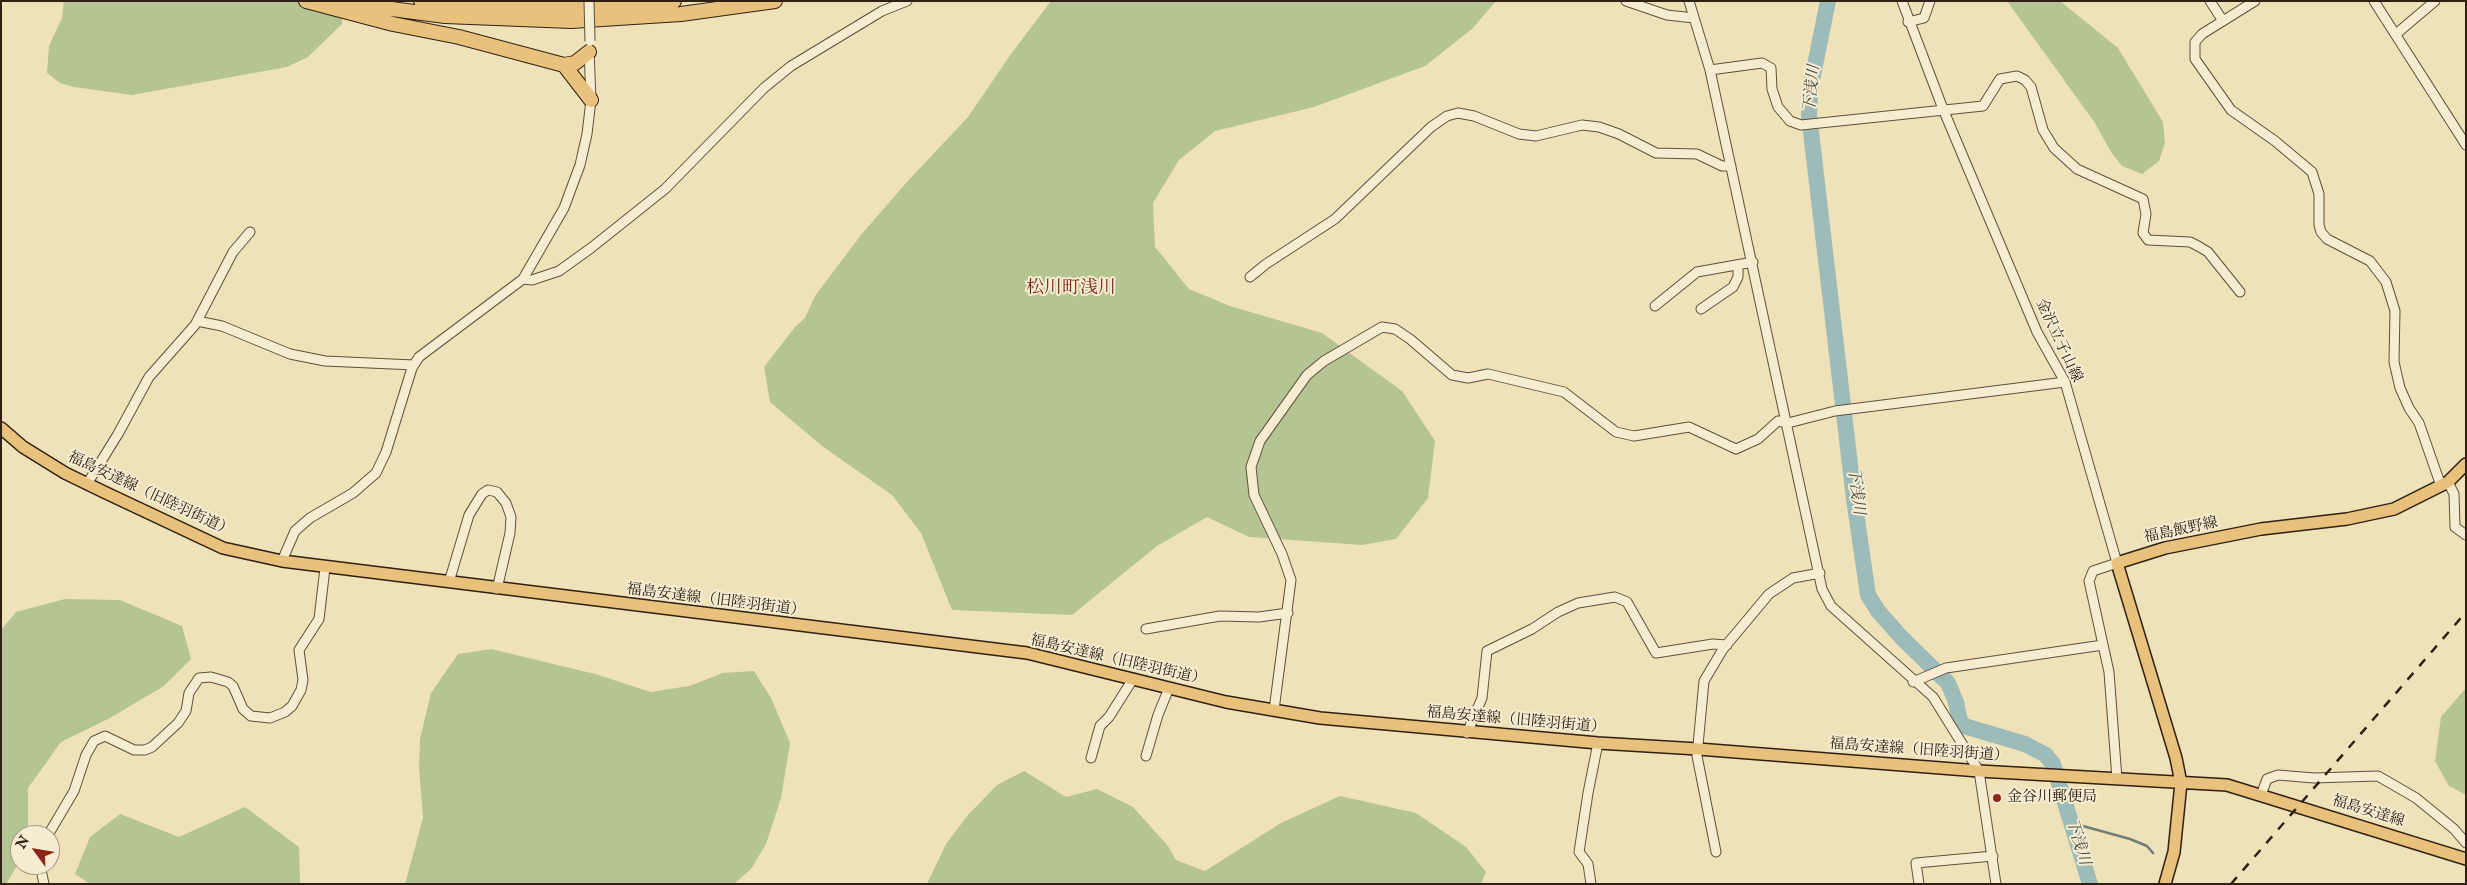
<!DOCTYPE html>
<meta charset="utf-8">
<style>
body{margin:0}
#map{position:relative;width:2467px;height:885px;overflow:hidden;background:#efe2b9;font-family:"IM FELL English",serif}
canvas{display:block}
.frame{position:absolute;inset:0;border:2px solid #2f2013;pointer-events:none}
.north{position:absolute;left:10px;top:825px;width:50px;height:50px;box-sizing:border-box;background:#f5ecd2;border:1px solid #a69a86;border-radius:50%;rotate:302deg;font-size:14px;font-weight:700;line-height:20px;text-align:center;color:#2f2013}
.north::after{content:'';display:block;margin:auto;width:18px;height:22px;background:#8f2418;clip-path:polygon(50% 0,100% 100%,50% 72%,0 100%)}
</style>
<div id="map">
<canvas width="2467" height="885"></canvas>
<div class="frame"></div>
<div class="north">N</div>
</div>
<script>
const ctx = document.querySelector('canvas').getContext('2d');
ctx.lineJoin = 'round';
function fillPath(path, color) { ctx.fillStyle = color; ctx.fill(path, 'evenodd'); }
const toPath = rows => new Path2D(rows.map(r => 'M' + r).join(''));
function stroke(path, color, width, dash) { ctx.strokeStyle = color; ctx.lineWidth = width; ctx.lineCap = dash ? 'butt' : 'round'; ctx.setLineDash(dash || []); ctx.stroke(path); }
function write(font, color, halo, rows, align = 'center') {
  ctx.font = font + ' "IM FELL English","Noto Serif JP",serif'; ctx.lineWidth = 4; ctx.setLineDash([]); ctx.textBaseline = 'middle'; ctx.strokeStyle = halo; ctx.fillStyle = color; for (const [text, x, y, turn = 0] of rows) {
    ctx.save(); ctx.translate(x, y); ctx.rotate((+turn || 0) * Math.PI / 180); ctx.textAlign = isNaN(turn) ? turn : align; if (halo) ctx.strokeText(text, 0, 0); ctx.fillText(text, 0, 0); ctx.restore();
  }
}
fillPath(toPath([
 [64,1,342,1,342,24,308,57,287,67,132,95,74,87,60,83,47,73,49,46,62,18],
 [1051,1,1496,1,1472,29,1425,66,1314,107,1215,131,1179,160,1153,203,1155,247,1189,289,1230,306,1322,333,1402,391,1435,441,1428,498,1396,539,1362,545,1249,537,1207,517,1157,546,1072,615,952,610,921,533,892,495,822,446,770,402,764,367,795,327,805,318,815,296,861,235,906,183,968,117,1011,54],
 [2007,1,2060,1,2118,48,2163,122,2165,143,2159,161,2142,174,2122,166,2111,152,2095,123],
 [65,599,120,600,182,626,191,659,164,686,110,718,61,742,28,788,28,835,20,835,20,861,6,884,1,884,1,630,16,612],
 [491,649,595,674,651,692,689,686,723,673,754,671,771,698,790,743,781,798,766,844,751,869,734,884,405,884,423,818,419,768,420,739,431,693,458,654],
 [2466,688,2466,795,2449,786,2435,761,2441,717],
 [1024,771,1066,797,1097,789,1133,807,1168,846,1176,860,1205,871,1281,823,1340,796,1416,813,1466,847,1486,872,1481,884,927,884,946,844,968,815,997,785],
 [245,807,299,847,300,884,90,884,75,874,90,837,120,814,179,837]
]), '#b4c493');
stroke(toPath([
 [2072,823,2130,839,2147,846,2153,853]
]), '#717e77', 2.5);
stroke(toPath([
 [1828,1,1811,85,1809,115,1854,499,1868,595,1878,611,1901,637,1948,683,1956,702,1960,721,1964,726,2025,744,2046,755,2053,764,2090,884]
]), '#9dbcb9', 16);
const minor = toPath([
 [1626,1,1667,15,1694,18],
 [1689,1,1710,70,1822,589,1831,606,1933,697,1979,771,1996,884],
 [1902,1,1943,109,2037,332,2065,382,2117,563,2093,571,2089,581,2109,672,2117,779],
 [2210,1,2223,21],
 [2255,1,2202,34,2195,42,2195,59,2231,110,2275,141,2312,172,2319,194,2319,225,2321,232,2327,239,2370,261,2386,282,2395,311,2394,362,2400,388,2409,408,2419,423,2441,486],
 [2374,1,2466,145],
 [1908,22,1924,18,1930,1],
 [2396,34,2435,1],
 [1710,70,1762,63,1771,68,1772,89,1778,107,1790,121,1801,125,1983,106,2000,79,2017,76,2025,80,2031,87,2043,130,2054,148,2077,169,2143,199,2146,214,2143,233,2148,240,2190,242,2198,246,2208,252,2240,292],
 [1250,277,1266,264,1335,219,1431,127,1447,116,1458,113,1474,116,1519,134,1536,136,1582,125,1599,127,1619,134,1656,153,1697,154,1722,166,1731,166],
 [523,279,532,280,559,271,591,248,665,189,764,88,791,66,882,11,907,1],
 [1655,306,1697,272,1753,262],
 [1701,309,1733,287,1738,277,1738,266],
 [197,321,222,326,290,354,325,361,414,365],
 [2448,482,2454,494,2455,527,2466,535],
 [87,484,118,434,149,377,195,325,233,252,250,232],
 [282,561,295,531,310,518,353,493,376,473,386,452,412,368,419,357,523,279,564,208,580,165,587,134,591,100,589,49],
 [449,582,469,515,482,494,488,490,497,492,506,503,511,517,510,533,497,589],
 [1146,629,1220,616,1259,617,1288,613],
 [1913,682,1946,668,2103,645],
 [1274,710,1291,580,1282,554,1254,495,1251,467,1260,441,1307,375,1324,361,1382,327,1395,329,1410,339,1452,375,1468,378,1488,374,1564,392,1616,432,1634,436,1689,427,1736,449,1758,439,1778,421,1788,423,1835,411,2065,382],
 [1467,733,1482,698,1487,651,1532,629,1558,612,1578,603,1615,597,1627,602,1656,653,1713,644,1727,645],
 [1146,756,1158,715,1169,688],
 [1091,758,1100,726,1109,717,1133,679],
 [2261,795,2267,779,2278,775,2314,778,2378,776,2416,798,2454,829,2466,843],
 [48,835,74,791,86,755,94,741,105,736,134,750,145,750,152,747,178,723,186,711,189,693,199,678,211,677,228,682,233,686,243,709,251,716,270,718,285,712,292,706,301,690,303,680,299,650,319,619,325,568],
 [1716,852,1697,756,1704,681,1723,649,1769,594,1793,578,1820,573],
 [40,865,44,884],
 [1591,884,1588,864,1579,852,1588,793,1598,743],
 [1919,884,1916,863,1993,856]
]);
const major = toPath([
 [1,428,23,447,65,473,104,492,223,548,282,561,1027,653,1226,702,1320,718,1598,743,1698,749,1979,771,2227,785,2466,859],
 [2165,884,2174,852,2181,783,2176,758,2117,563,2165,548,2261,529,2347,519,2394,509,2448,482,2466,464]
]);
const highway = toPath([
 [306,1,393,24,459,37,564,65,575,63,589,52],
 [331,1,445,16,571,21,681,14,775,1],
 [421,1,544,8,597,8,674,1],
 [564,65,591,100]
]);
stroke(minor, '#5f503c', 11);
stroke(major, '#2f2013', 14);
stroke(highway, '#2f2013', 16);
stroke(minor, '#f5ecd2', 9);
stroke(major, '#e8c17c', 11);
stroke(highway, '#e8c17c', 14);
stroke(toPath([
 [2231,884,2466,612]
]), '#2f2013', 2.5, [9, 9]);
const minorBridge = toPath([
 [589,1,590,41]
]);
stroke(minorBridge, '#5f503c', 11, []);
stroke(minorBridge, '#f5ecd2', 9);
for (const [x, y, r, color] of [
 [1997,798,5,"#8f2418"]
]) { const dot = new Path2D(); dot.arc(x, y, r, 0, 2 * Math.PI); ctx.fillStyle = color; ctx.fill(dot); stroke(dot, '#f5ecd2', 2); }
write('15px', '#2f2013', '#f5ecd2', [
 ["金沢立子山線",2058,341,65],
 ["福島安達線（旧陸羽街道）",150,495,25],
 ["福島飯野線",2181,531,-12],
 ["福島安達線（旧陸羽街道）",716,601,7],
 ["福島安達線（旧陸羽街道）",1118,661,13],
 ["福島安達線（旧陸羽街道）",1516,721,5],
 ["福島安達線（旧陸羽街道）",1919,751,4],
 ["福島安達線",2368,812,17]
]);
write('15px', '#2f2013', '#f5ecd2', [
 ["金谷川郵便局",2007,798]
], 'left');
write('italic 16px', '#504f45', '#f5ecd2', [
 ["下浅川",1813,89,-84],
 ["下浅川",1855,491,83],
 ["下浅川",2077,842,73]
]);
write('18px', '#7a1f14', '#f5ecd2', [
 ["松川町浅川",1071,289]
]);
</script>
